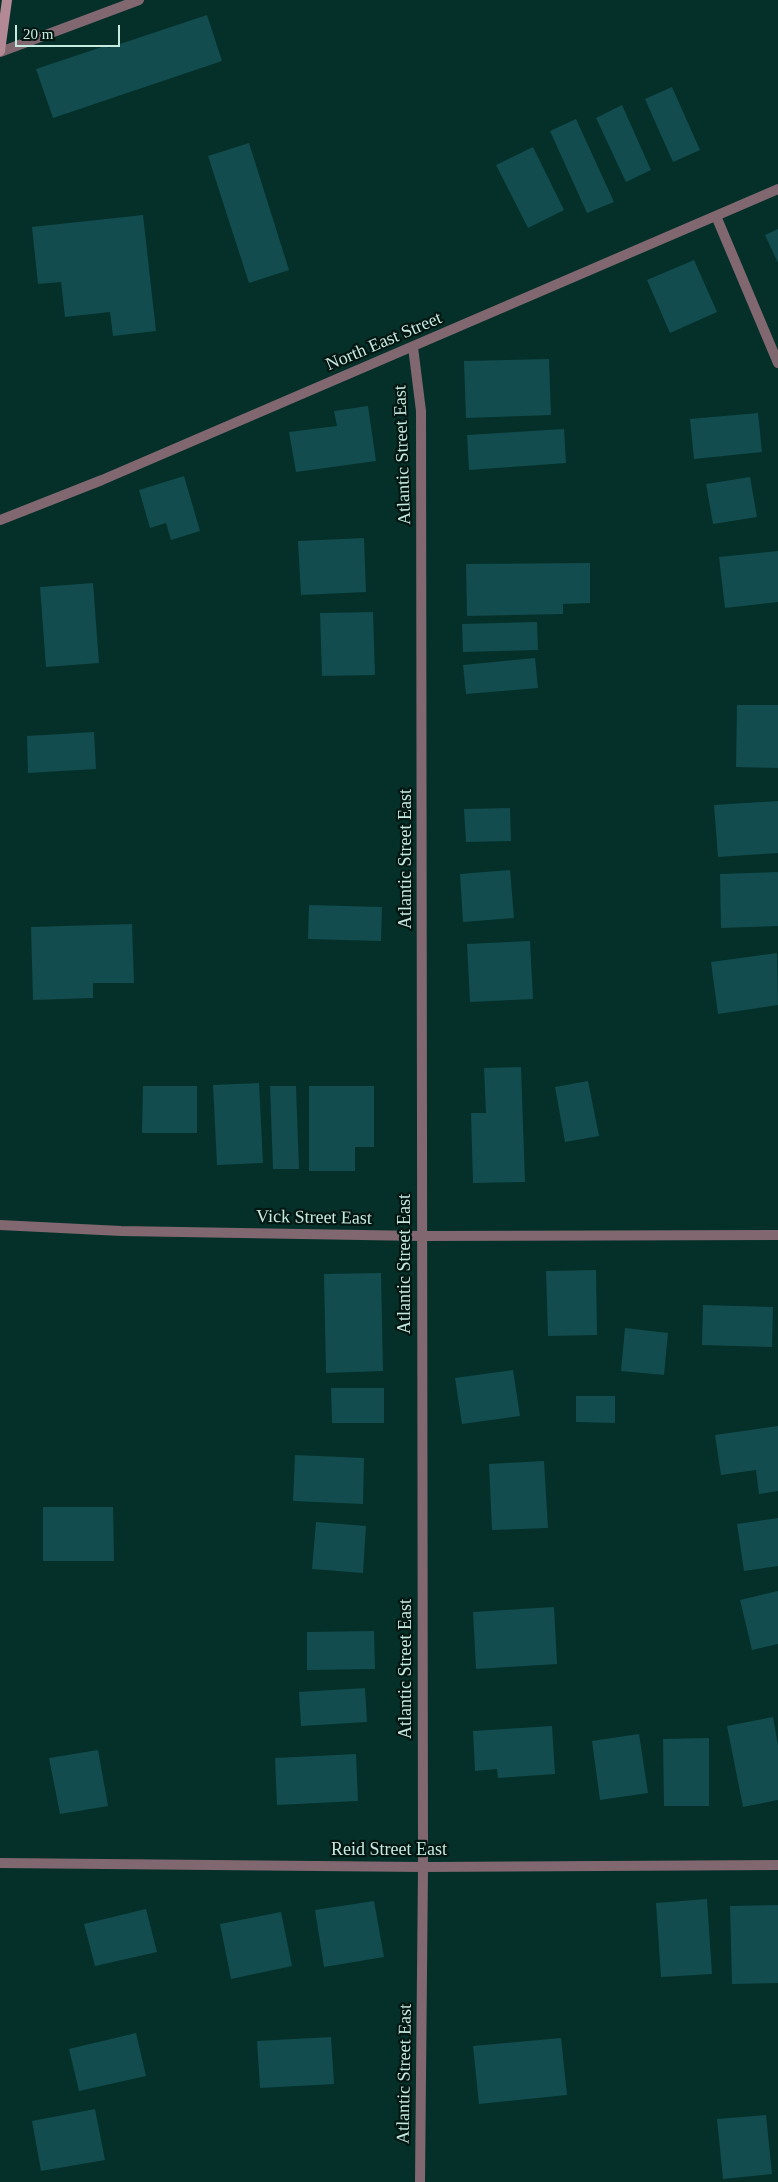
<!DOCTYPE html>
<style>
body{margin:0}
#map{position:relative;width:778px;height:2182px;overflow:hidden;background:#043029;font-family:"Times New Roman",serif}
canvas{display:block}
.scale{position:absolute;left:15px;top:25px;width:105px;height:22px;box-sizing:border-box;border:2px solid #c5eae0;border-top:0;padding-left:6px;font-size:15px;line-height:18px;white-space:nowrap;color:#c5eae0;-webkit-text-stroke:4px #001611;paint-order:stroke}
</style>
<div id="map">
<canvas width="778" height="2182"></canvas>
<div class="scale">20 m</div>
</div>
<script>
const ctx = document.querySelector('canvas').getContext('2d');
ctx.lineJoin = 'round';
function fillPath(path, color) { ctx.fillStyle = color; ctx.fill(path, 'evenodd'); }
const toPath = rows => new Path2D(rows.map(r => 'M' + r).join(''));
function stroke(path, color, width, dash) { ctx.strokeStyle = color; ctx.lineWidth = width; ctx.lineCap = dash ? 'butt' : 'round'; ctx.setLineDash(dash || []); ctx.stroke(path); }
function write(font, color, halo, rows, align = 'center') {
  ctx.font = font + ' "Times New Roman",serif'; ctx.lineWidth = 4.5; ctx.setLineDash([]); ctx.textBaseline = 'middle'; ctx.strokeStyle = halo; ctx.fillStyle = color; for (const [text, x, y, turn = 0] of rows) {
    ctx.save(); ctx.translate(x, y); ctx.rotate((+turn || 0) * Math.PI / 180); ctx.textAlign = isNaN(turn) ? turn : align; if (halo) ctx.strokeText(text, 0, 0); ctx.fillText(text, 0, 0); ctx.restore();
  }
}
fillPath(toPath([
 [207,15,222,61,53,118,36,69,108,45,108,48],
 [672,87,700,150,673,162,645,99],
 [622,105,651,170,626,182,596,118],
 [576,119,614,202,587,213,550,131],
 [249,143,289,270,249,283,208,156],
 [533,147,564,210,528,228,496,165],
 [143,215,156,331,113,336,110,312,65,317,61,282,38,284,32,227],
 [778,229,778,263,765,235],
 [694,260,717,312,670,333,647,280],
 [549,359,551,415,466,418,464,361],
 [368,406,376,461,296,472,289,432,337,426,334,411],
 [758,413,762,452,694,459,690,419],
 [564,429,566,463,469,470,467,435],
 [184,476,200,531,171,540,166,523,150,528,139,490],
 [750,477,757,517,713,524,706,484],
 [364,538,366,592,301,595,298,541],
 [778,551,778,602,725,608,719,557],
 [590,563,590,603,563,604,563,614,467,616,466,564],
 [93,583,99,663,46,667,40,587],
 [373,612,375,675,322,676,320,613],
 [537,622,538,650,463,652,462,624],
 [535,658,538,688,466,694,463,665],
 [737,705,778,705,778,768,736,767],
 [94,732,96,769,28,773,27,736],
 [778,801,778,853,718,857,714,805],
 [510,808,511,841,466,842,464,809],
 [510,870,514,918,463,922,460,874],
 [778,872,778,926,721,928,720,874],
 [309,905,382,907,381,941,308,939],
 [132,924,134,983,93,983,93,998,33,1000,31,927],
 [530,941,533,999,470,1002,467,944],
 [777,953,778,1005,718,1014,711,962],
 [521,1067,525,1182,473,1183,471,1113,486,1113,484,1068],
 [588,1081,599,1136,565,1142,555,1087],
 [259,1083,263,1163,217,1165,213,1085],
 [143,1086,197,1086,197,1133,142,1133],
 [270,1086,296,1086,299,1169,273,1169],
 [309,1086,374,1086,374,1147,355,1147,355,1171,309,1171],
 [596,1270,597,1335,548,1336,546,1271],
 [381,1273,383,1371,326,1373,324,1274],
 [703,1305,773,1307,772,1347,702,1345],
 [625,1328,668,1333,664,1375,621,1371],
 [513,1370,520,1416,462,1424,455,1378],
 [331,1388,384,1388,384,1423,332,1423],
 [576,1396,615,1396,615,1423,576,1422],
 [778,1426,778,1491,759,1494,756,1470,721,1475,715,1435],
 [295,1455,364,1458,363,1504,293,1501],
 [544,1461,548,1528,492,1530,489,1464],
 [43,1507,113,1507,114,1561,43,1561],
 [778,1518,778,1566,744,1571,737,1524],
 [316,1522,366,1526,363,1573,312,1569],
 [778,1591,778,1644,752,1650,740,1600],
 [554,1607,557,1664,476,1669,473,1612],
 [374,1631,375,1669,307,1670,307,1632],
 [365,1688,367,1722,301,1726,299,1692],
 [773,1717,778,1745,778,1800,743,1807,727,1726],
 [552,1726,555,1774,498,1778,497,1769,475,1771,473,1731],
 [639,1734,648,1793,600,1800,592,1741],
 [709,1738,709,1806,664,1806,663,1739],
 [98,1750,108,1806,60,1814,49,1758],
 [356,1754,358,1801,277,1805,275,1758],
 [707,1899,712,1974,661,1977,656,1903],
 [374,1901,384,1957,324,1967,315,1910],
 [778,1905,778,1983,732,1984,730,1906],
 [146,1909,157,1952,95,1966,84,1924],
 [281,1912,292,1966,231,1979,220,1924],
 [136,2033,146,2076,79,2091,69,2049],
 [331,2037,334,2084,260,2088,257,2041],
 [561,2038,567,2095,479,2104,473,2046],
 [95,2109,105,2160,41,2171,32,2121],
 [766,2115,772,2174,723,2179,717,2119]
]), '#124c4e');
stroke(toPath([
 [0,52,139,0],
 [716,216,778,363],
 [413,347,421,411,423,1867,420,2182],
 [0,520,102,480,778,189],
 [0,1225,121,1231,421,1236,778,1235]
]), '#81676f', 10);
stroke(toPath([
 [0,1863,423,1867,778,1865]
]), '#81676f', 10);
stroke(toPath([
 [0,51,7,0]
]), '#b38996', 10);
write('18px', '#c5eae0', '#001611', [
 ["North East Street",384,342,-23],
 ["Atlantic Street East",403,455,-92],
 ["Atlantic Street East",406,859,-90],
 ["Vick Street East",314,1218,1],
 ["Atlantic Street East",405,1264,-90],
 ["Atlantic Street East",406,1669,-90],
 ["Reid Street East",389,1850],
 ["Atlantic Street East",405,2074,-89]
]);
</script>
